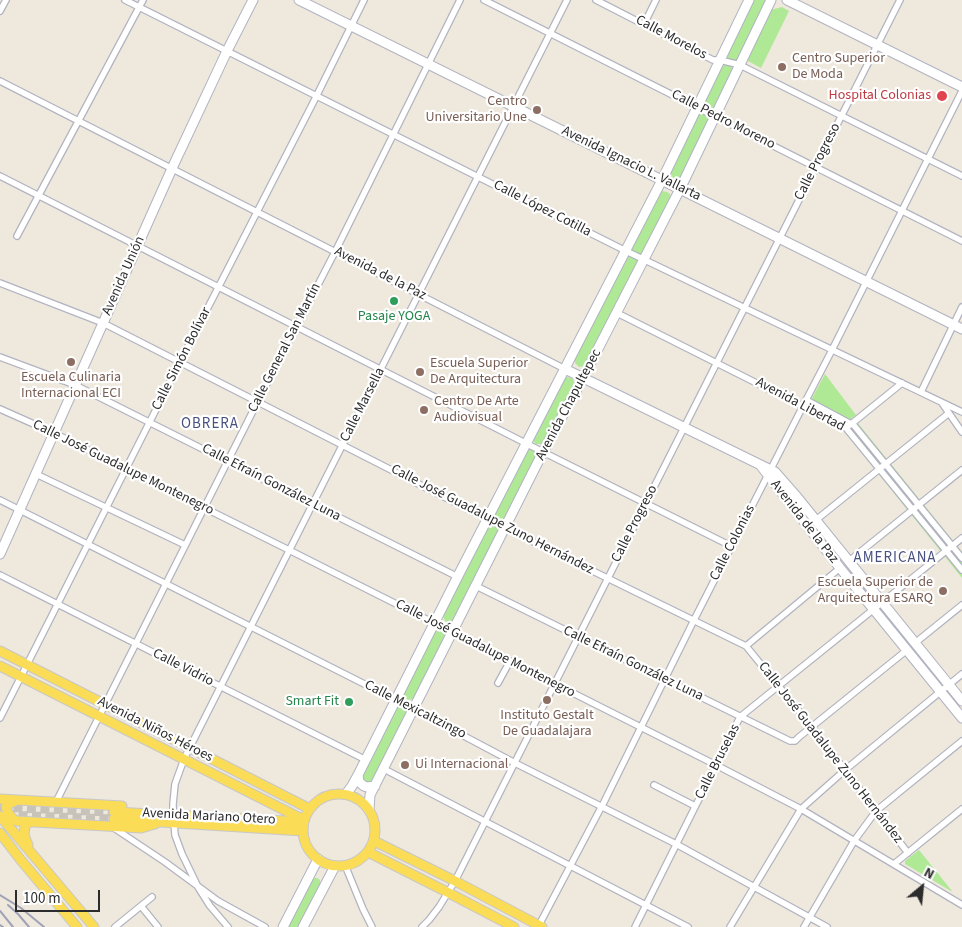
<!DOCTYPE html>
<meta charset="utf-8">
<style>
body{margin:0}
#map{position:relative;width:962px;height:927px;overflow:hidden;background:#eee8dd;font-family:"Source Sans 3",sans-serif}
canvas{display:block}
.north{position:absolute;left:897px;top:862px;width:50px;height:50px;-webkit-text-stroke:4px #fff;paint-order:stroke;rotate:28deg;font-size:14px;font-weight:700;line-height:20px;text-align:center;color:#2c2c2c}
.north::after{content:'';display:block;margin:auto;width:18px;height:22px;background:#2c2c2c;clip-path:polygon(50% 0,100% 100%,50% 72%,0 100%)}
.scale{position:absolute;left:15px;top:890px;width:85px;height:22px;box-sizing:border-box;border:2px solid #2c2c2c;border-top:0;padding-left:6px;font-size:15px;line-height:18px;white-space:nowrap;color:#2c2c2c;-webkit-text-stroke:4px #fff;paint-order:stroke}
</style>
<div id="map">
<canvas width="962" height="927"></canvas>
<div class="north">N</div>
<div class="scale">100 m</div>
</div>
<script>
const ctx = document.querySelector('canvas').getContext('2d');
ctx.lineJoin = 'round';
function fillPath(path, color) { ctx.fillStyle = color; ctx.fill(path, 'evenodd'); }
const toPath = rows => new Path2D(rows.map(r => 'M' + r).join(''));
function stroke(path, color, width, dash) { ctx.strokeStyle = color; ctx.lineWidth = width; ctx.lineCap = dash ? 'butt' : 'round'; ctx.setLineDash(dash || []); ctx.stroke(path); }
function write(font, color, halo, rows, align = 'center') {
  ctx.font = font + ' "Source Sans 3",sans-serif'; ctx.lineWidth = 4.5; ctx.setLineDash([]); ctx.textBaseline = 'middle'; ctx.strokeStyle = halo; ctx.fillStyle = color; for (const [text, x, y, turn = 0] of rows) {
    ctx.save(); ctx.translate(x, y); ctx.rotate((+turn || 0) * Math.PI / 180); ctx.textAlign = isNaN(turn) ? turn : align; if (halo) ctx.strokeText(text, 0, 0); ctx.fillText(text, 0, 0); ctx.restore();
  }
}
fillPath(toPath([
 [754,0,767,0,739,58,735,61,731,60,728,58,728,53],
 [782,7,789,11,761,68,746,60,770,10],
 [724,65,730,65,732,68,732,71,715,107,709,109,706,107,705,102,722,67],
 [702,112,708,116,708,121,681,177,677,180,673,180,670,175,670,172,698,115],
 [662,191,667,192,670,194,671,199,585,366,579,367,575,363,575,357,659,194],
 [825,374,856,415,848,421,809,404],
 [567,377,573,379,575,385,543,444,536,444,534,442,533,438,565,378],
 [857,422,962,552,962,578,845,432],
 [529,449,531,449,538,452,538,454,507,518,503,520,499,519,496,516,495,512,526,451],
 [491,526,497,528,499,534,453,622,447,623,444,619,443,615,488,527],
 [439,628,446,632,447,634,414,699,407,700,404,696,404,692,435,630],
 [402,706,406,708,408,712,372,785,360,780,397,707],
 [919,850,952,891,951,891,905,864,905,861],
 [313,878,317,878,320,880,320,885,299,927,287,927]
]), '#afe996');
stroke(toPath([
 [0,807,114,812],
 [5,815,114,819]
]), '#c7c2ba', 9, [9, 4.5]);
const street = toPath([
 [125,0,626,251,962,412],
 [484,0,962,241],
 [596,0,713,60,720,60,740,65,962,176],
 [0,11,6,0],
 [644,24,656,0],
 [0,81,565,369],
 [0,176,543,452,731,546],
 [17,236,143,0],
 [0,283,103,323,505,528,746,646,812,727,908,853],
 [617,313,846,428,962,570],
 [0,357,75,385,458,577],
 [921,392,962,307],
 [806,400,851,424],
 [942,403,962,432],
 [0,409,54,433,289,550,716,765,801,809,962,905],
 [852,423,962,558],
 [850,425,902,383],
 [36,474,185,545],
 [0,500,396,700,515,763,676,844,827,927],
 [816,520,949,413],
 [849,561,962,470],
 [0,575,366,760],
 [476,586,790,741,795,741,799,737,907,650],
 [915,643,962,605],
 [746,646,840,568],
 [498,683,510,661],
 [0,718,180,362,315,99,364,0],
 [384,769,688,927],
 [654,785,695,806],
 [56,802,258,401,337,248,460,0],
 [173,815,173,804,175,784,184,759,567,0],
 [174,822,175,835,182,854,198,887,210,906,228,927],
 [114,828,165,862,218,901,265,927],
 [894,864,962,809],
 [345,865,363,909,372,927],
 [141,906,158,927],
 [115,927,152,897],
 [422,927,429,920,439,907,455,881,900,0],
 [538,927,604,802,694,620,803,406,832,350,962,91],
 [635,927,740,717,962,538],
 [730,927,801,809,845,770,962,674],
 [804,927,854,841,876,811,962,741]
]);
const secondary = toPath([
 [299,0,962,329],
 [787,0,962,87],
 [565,369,775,472,797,497,962,701],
 [761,466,840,568,962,718],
 [0,554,174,164,227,51,253,0],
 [358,775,359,782,364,786,367,787,375,786],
 [346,794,352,786,358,775,460,572,662,180,749,0],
 [369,810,370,795,543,452,583,378,680,189,771,0],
 [283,927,318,859],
 [303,927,335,866]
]);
const primary = toPath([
 [0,651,310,809],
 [0,666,304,820],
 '303 830a36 36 0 1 1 72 0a36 36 0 1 1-72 0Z',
 [0,799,122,806],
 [17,800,9,804,6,807,8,813,13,819,17,821,141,828,155,824],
 [114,812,304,822],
 [0,816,94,927],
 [114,819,303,831],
 [28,823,25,826,24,835,28,845],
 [0,833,20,859,77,927],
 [374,841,455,881,542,927],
 [368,852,449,893,514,927]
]);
stroke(street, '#b1b3c0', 8);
stroke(secondary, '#b1b3c0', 11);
stroke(primary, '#c8c8c8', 11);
stroke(street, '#fff', 5.5);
stroke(secondary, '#fff', 9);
stroke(primary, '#fbdc56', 9);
stroke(toPath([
 [0,895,21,908,44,927],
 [8,905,18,914,29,927],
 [0,911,13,927],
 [0,925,3,927]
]), '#9fa2b7', 2);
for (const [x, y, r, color] of [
 [782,67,5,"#8d6e63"],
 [942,96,6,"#e0444e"],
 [537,110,5,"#8d6e63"],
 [394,301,5,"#2e9e5b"],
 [71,362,5,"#8d6e63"],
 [420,372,5,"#8d6e63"],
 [424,410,5,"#8d6e63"],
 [943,591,5,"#8d6e63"],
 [547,700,5,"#8d6e63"],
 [349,702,5,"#2e9e5b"],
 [405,765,5,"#8d6e63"]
]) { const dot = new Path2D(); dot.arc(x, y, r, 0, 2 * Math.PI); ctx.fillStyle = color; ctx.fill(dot); stroke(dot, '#fff', 2); }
write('14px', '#2c2c2c', '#fff', [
 ["Calle Morelos",671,38,28],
 ["Calle Pedro Moreno",723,120,27],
 ["Calle Progreso",818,162,-63],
 ["Avenida Ignacio L. Vallarta",631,164,26],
 ["Calle López Cotilla",542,209,27],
 ["Avenida de la Paz",380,274,27],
 ["Avenida Unión",124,276,-66],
 ["Calle General San Martín",285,348,-63],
 ["Calle Simón Bolívar",182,359,-63],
 ["Calle Marsella",363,405,-63],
 ["Avenida Chapultepec",569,405,-62],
 ["Avenida Libertad",800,405,28],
 ["Calle José Guadalupe Montenegro",123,468,26],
 ["Calle Efraín González Luna",271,483,27],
 ["Calle José Guadalupe Zuno Hernández",492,520,27],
 ["Avenida de la Paz",804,522,52],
 ["Calle Progreso",635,524,-63],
 ["Calle Colonias",733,543,-63],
 ["Calle José Guadalupe Montenegro",485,649,27],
 ["Calle Efraín González Luna",633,664,26],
 ["Calle Vidrio",183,668,27],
 ["Calle Mexicaltzingo",415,710,27],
 ["Avenida Niños Héroes",155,730,27],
 ["Calle José Guadalupe Zuno Hernández",830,753,52],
 ["Calle Bruselas",718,762,-63],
 ["Avenida Mariano Otero",209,817,3]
]);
write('14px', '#785e54', '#fff', [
 ["Centro Superior",792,59],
 ["De Moda",792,75],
 ["Centro",527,102,"right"],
 ["Universitario Une",527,118,"right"],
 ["Escuela Superior",430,364],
 ["De Arquitectura",430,380],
 ["Escuela Culinaria",71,378,"center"],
 ["Internacional ECI",71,394,"center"],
 ["Centro De Arte",434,402],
 ["Audiovisual",434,418],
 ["Escuela Superior de",933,583,"right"],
 ["Arquitectura ESARQ",933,599,"right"],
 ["Instituto Gestalt",547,716,"center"],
 ["De Guadalajara",547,732,"center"],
 ["Ui Internacional",415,765]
], 'left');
write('14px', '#be3a42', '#fff', [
 ["Hospital Colonias",931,96]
], 'right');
write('14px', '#27864d', '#fff', [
 ["Pasaje YOGA",394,317],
 ["Smart Fit",339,702,"right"]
]);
ctx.letterSpacing = '1px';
write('15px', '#485080', '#fff', [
 ["OBRERA",210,425],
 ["AMERICANA",895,559]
]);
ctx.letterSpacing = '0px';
</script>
